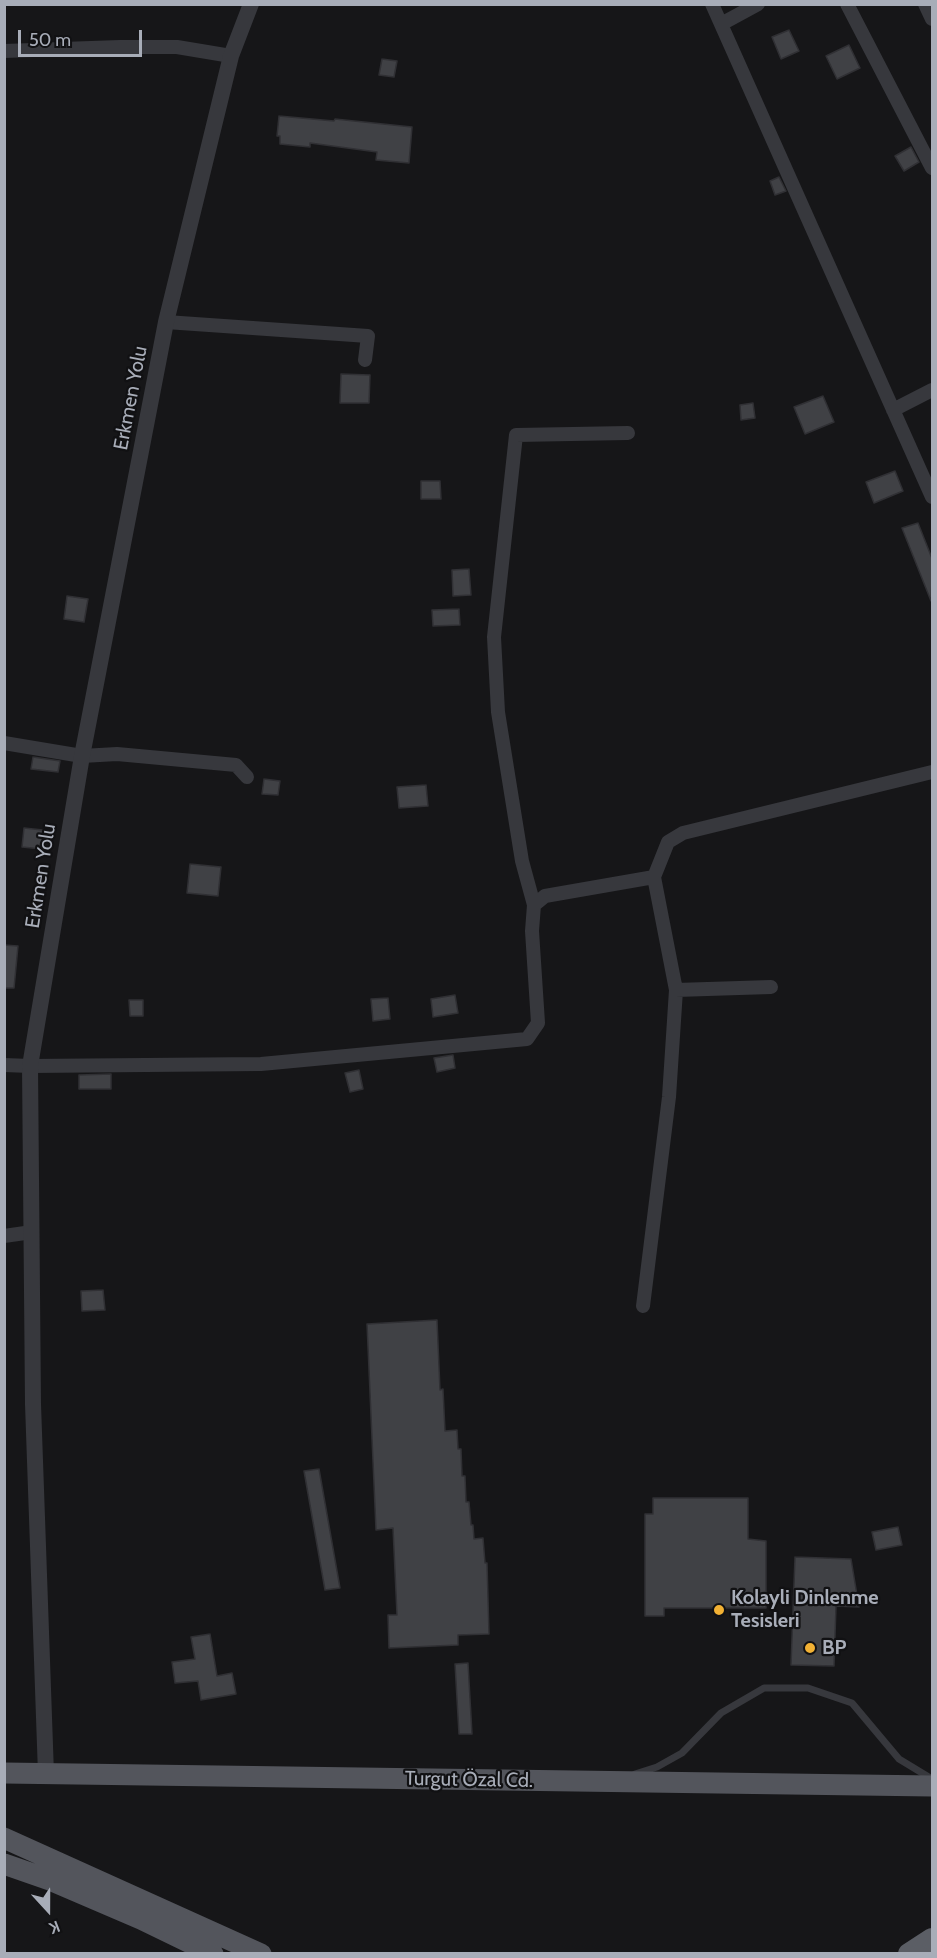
<!DOCTYPE html>
<meta charset="utf-8">
<style>
body{margin:0}
#map{position:relative;width:937px;height:1958px;overflow:hidden;background:#161618;font-family:Cabin,sans-serif}
canvas{display:block}
.frame{position:absolute;inset:0;border:6px solid #a8adb8;pointer-events:none}
.north{position:absolute;left:18px;top:1880px;width:60px;height:60px;-webkit-text-stroke:4px #111113;paint-order:stroke;rotate:159deg;font-size:16px;font-weight:700;line-height:24px;text-align:center;color:#a8adb8}
.north::after{content:'';display:block;margin:auto;width:21px;height:27px;background:#a8adb8;clip-path:polygon(50% 0,100% 100%,50% 72%,0 100%)}
.scale{position:absolute;left:18px;top:30px;width:124px;height:27px;box-sizing:border-box;border:3px solid #a8adb8;border-top:0;padding-left:8px;font-size:18px;line-height:21px;white-space:nowrap;color:#a8adb8;-webkit-text-stroke:4px #111113;paint-order:stroke}
</style>
<div id="map">
<canvas width="937" height="1958"></canvas>
<div class="frame"></div>
<div class="north">K</div>
<div class="scale">50 m</div>
</div>
<script>
const ctx = document.querySelector('canvas').getContext('2d');
ctx.lineJoin = 'round';
function fillPath(path, color) { ctx.fillStyle = color; ctx.fill(path, 'evenodd'); }
const toPath = rows => new Path2D(rows.map(r => 'M' + r).join(''));
function stroke(path, color, width, dash) { ctx.strokeStyle = color; ctx.lineWidth = width; ctx.lineCap = dash ? 'butt' : 'round'; ctx.setLineDash(dash || []); ctx.stroke(path); }
function write(font, color, halo, rows, align = 'center') {
  ctx.font = font + ' Cabin,sans-serif'; ctx.lineWidth = 4.5; ctx.setLineDash([]); ctx.textBaseline = 'middle'; ctx.strokeStyle = halo; ctx.fillStyle = color; for (const [text, x, y, turn = 0] of rows) {
    ctx.save(); ctx.translate(x, y); ctx.rotate((+turn || 0) * Math.PI / 180); ctx.textAlign = isNaN(turn) ? turn : align; if (halo) ctx.strokeText(text, 0, 0); ctx.fillText(text, 0, 0); ctx.restore();
  }
}
const building = toPath([
 [789,30,799,51,781,59,772,37,789,30],
 [849,45,860,68,837,79,826,56,849,45],
 [382,59,397,61,394,77,379,75,382,59],
 [279,116,334,121,335,119,412,127,409,163,376,160,377,152,310,143,310,147,280,144,280,136,277,136,279,116],
 [911,147,919,162,904,171,895,156,911,147],
 [779,177,786,191,775,195,770,181,779,177],
 [341,374,370,375,369,403,340,403,341,374],
 [823,396,834,422,805,434,794,407,823,396],
 [753,403,755,418,741,420,740,405,753,403],
 [895,471,903,491,874,503,866,482,895,471],
 [421,481,440,481,441,499,421,499,421,481],
 [918,523,933,561,931,601,902,528,918,523],
 [469,569,471,595,453,596,452,570,469,569],
 [67,596,88,599,84,622,64,619,67,596],
 [459,609,460,625,433,626,432,610,459,609],
 [33,757,60,761,58,772,31,769,33,757],
 [264,779,280,781,278,795,262,794,264,779],
 [426,785,428,806,399,808,397,787,426,785],
 [24,828,43,830,42,849,22,847,24,828],
 [190,864,221,867,218,896,187,893,190,864],
 [4,945,18,946,14,988,4,988,4,945],
 [455,995,458,1013,433,1017,431,999,455,995],
 [388,998,390,1019,373,1021,371,999,388,998],
 [129,1000,143,1000,143,1016,130,1016,129,1000],
 [453,1055,455,1068,437,1072,434,1058,453,1055],
 [359,1070,363,1089,350,1092,345,1073,359,1070],
 [111,1074,111,1089,79,1089,79,1075,111,1074],
 [103,1290,105,1310,82,1311,81,1291,103,1290],
 [437,1320,440,1390,443,1389,445,1431,457,1430,458,1449,461,1449,462,1476,465,1476,466,1502,469,1502,471,1525,473,1525,474,1539,483,1538,485,1563,487,1563,489,1634,458,1635,458,1645,389,1648,388,1615,397,1615,393,1528,376,1530,367,1324,437,1320],
 [319,1469,340,1588,325,1590,304,1471,319,1469],
 [653,1498,748,1498,748,1539,766,1541,766,1608,664,1608,664,1616,645,1616,645,1514,653,1514,653,1498],
 [898,1527,902,1545,876,1550,872,1532,898,1527],
 [795,1557,851,1559,859,1607,836,1606,834,1666,791,1665,795,1557],
 [210,1634,217,1676,232,1673,236,1694,201,1700,198,1681,175,1683,172,1662,195,1659,191,1637,210,1634],
 [468,1663,472,1734,459,1734,455,1664,468,1663]
]);
fillPath(building, '#404145');
stroke(building, '#303034', 1.5);
stroke(toPath([
 [635,1774,657,1767,682,1753,721,1713,764,1688,808,1688,852,1703,899,1759,932,1779]
]), '#37383d', 7);
stroke(toPath([
 [712,4,932,497],
 [847,4,932,168],
 [925,4,932,19],
 [723,23,758,4],
 [4,51,120,47,177,47,231,56],
 [166,322,368,336,365,360],
 [893,410,932,390],
 [4,743,82,756,117,754,236,765,247,777],
 [534,905,545,896,654,877],
 [676,990,771,987],
 [4,1065,30,1066,261,1064,527,1039,538,1023,532,931,534,905,522,861,498,712,494,637,516,435,628,433],
 [4,1236,32,1232],
 [643,1306,669,1097,676,990,654,877,668,842,683,833,932,772]
]), '#37383d', 14);
stroke(toPath([
 [46,1774,33,1404,30,1066,82,756,166,322,231,56,251,4]
]), '#37383d', 16);
stroke(toPath([
 [4,1773,932,1786],
 [4,1838,261,1954],
 [4,1864,50,1880,141,1919,213,1954]
]), '#53555c', 21);
stroke(toPath([
 [909,1954,932,1939]
]), '#5b5e65', 22);
for (const [x, y, r, color] of [
 [719,1610,6,"#f2b134"],
 [810,1648,6,"#f2b134"]
]) { const dot = new Path2D(); dot.arc(x, y, r, 0, 2 * Math.PI); ctx.fillStyle = color; ctx.fill(dot); stroke(dot, '#111113', 2); }
write('20px', '#a8adb8', '#111113', [
 ["Erkmen Yolu",131,398,-79],
 ["Erkmen Yolu",41,876,-81],
 ["Turgut Özal Cd.",469,1780,1]
]);
write('bold 20px', '#a8adb8', '#111113', [
 ["Kolayli Dinlenme",731,1598],
 ["Tesisleri",731,1621],
 ["BP",822,1648]
], 'left');
</script>
